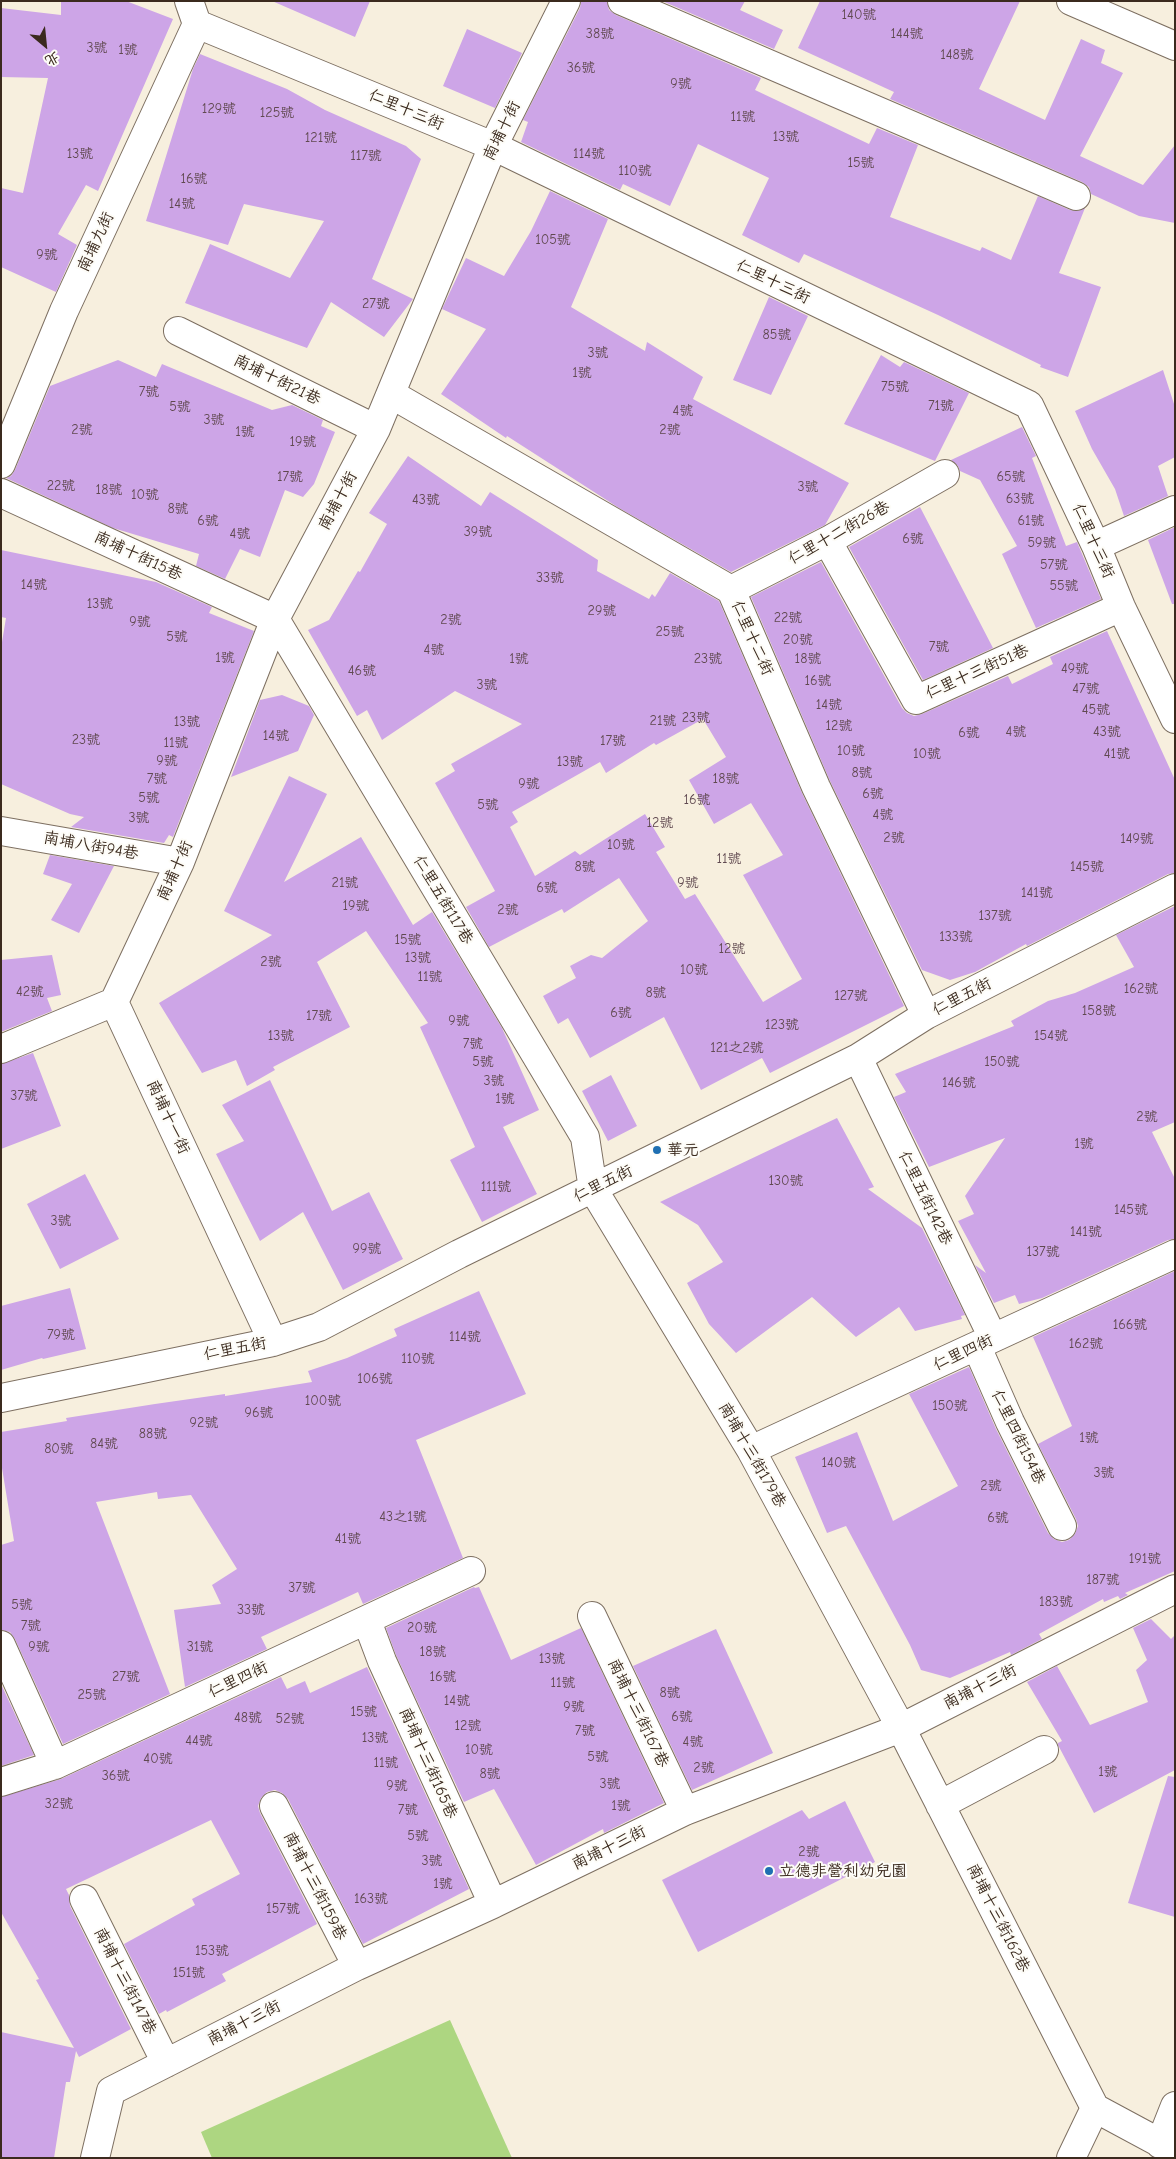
<!DOCTYPE html>
<meta charset="utf-8">
<style>
body{margin:0}
#map{position:relative;width:1176px;height:2159px;overflow:hidden;background:#f7efde;font-family:"Comic Neue","LXGW WenKai TC",sans-serif}
canvas{display:block}
.frame{position:absolute;inset:0;border:2px solid #3b2a1e;pointer-events:none}
.north{position:absolute;left:20px;top:20px;width:50px;height:50px;-webkit-text-stroke:4px #fdfcf7;paint-order:stroke;rotate:152deg;font-size:14px;font-weight:700;line-height:20px;text-align:center;color:#3b2a1e}
.north::after{content:'';display:block;margin:auto;width:18px;height:22px;background:#3b2a1e;clip-path:polygon(50% 0,100% 100%,50% 72%,0 100%)}
</style>
<div id="map">
<canvas width="1176" height="2159"></canvas>
<div class="frame"></div>
<div class="north">北</div>
</div>
<script>
const ctx = document.querySelector('canvas').getContext('2d');
ctx.lineJoin = 'round';
function fillPath(path, color) { ctx.fillStyle = color; ctx.fill(path, 'evenodd'); }
const toPath = rows => new Path2D(rows.map(r => 'M' + r).join(''));
function stroke(path, color, width, dash) { ctx.strokeStyle = color; ctx.lineWidth = width; ctx.lineCap = dash ? 'butt' : 'round'; ctx.setLineDash(dash || []); ctx.stroke(path); }
function write(font, color, halo, rows, align = 'center') {
  ctx.font = font + ' "Comic Neue","LXGW WenKai TC",sans-serif'; ctx.lineWidth = 4; ctx.setLineDash([]); ctx.textBaseline = 'middle'; ctx.strokeStyle = halo; ctx.fillStyle = color; for (const [text, x, y, turn = 0] of rows) {
    ctx.save(); ctx.translate(x, y); ctx.rotate((+turn || 0) * Math.PI / 180); ctx.textAlign = isNaN(turn) ? turn : align; if (halo) ctx.strokeText(text, 0, 0); ctx.fillText(text, 0, 0); ctx.restore();
  }
}
fillPath(toPath([
 [450,2020,512,2158,212,2158,201,2132]
]), '#add681');
fillPath(toPath([
 [61,1,126,1,173,19,98,191,86,185,58,234,77,245,56,292,1,267,1,188,23,193,48,78,1,77,1,8,61,15],
 [272,1,370,1,355,37],
 [581,1,607,1,609,10,616,15,761,78,755,90,869,144,877,128,918,145,890,217,980,251,982,247,1011,260,1038,196,1070,210,1078,211,1085,208,1059,273,1101,287,1068,377,1040,367,1041,365,938,315,804,254,799,263,742,235,769,178,698,144,670,206,623,184,620,190,521,142,528,122,523,120,580,8],
 [662,1,745,1,740,10,783,30,774,49],
 [820,1,1020,1,979,89,1045,120,1081,39,1105,50,1101,63,1123,73,1080,156,1143,185,1175,145,1175,223,1139,216,1091,194,1089,187,1082,182,890,99,894,92,798,48],
 [467,29,522,53,495,108,443,86],
 [200,54,287,89,325,110,406,146,421,159,372,279,413,299,384,337,331,302,307,348,185,303,210,244,290,278,324,221,244,204,228,245,146,221,193,69],
 [550,191,608,219,571,307,645,351,647,342,703,377,693,399,849,483,825,525,731,572,619,508,507,436,506,438,441,394,486,329,442,309,466,258,504,276,531,231],
 [769,297,808,316,771,395,733,380],
 [881,355,900,367,904,362,969,393,935,461,844,424],
 [118,360,156,377,162,364,272,410,292,405,323,420,321,426,335,432,314,484,303,497,285,490,260,557,240,549,225,579,196,566,199,554,113,528,6,478,11,476,15,470,50,386],
 [1163,370,1175,407,1175,457,1158,466,1168,496,1124,516,1115,489,1092,449,1075,411],
 [1022,427,1036,456,1032,458,1066,546,1077,542,1101,599,1036,628,1002,554,1017,546,980,480,960,471,958,466,951,460],
 [408,456,481,506,490,492,598,560,597,571,649,599,652,594,655,597,670,573,719,601,802,793,904,1006,770,1073,762,1058,701,1090,664,1017,590,1058,568,1018,558,1024,543,996,576,978,570,966,591,955,602,958,648,921,619,878,564,913,562,909,489,947,466,907,495,891,435,783,455,771,451,764,522,724,455,691,382,740,367,710,357,716,308,630,329,620,358,571,360,572,387,524,369,513],
 [703,719,726,757,689,780,714,824,751,803,783,855,743,875,802,979,763,1002,695,894,685,899,656,852,665,847,645,814,580,855,575,851,535,876,510,827,518,822,512,812,600,762,606,773,654,743,656,745],
 [920,507,993,648,923,680,849,547],
 [1175,527,1175,604,1172,604,1148,540],
 [1,550,156,582,212,607,209,613,254,631,173,837,169,835,164,843,71,827,84,817,70,814,1,784,1,648,6,618,1,617],
 [821,562,902,708,907,713,914,716,922,714,1008,676,1012,684,1053,664,1050,657,1107,631,1175,780,1175,873,1168,874,1027,946,1026,944,975,972,950,980,922,970,830,781,751,597],
 [282,695,309,706,314,715,298,751,231,777,260,700],
 [289,776,327,794,284,882,361,837,413,925,432,912,502,1028,539,1110,503,1127,537,1194,482,1222,450,1160,475,1147,420,1027,428,1023,366,931,317,962,350,1027,273,1067,275,1070,247,1086,236,1060,202,1073,159,1003,272,935,224,911],
 [50,855,114,866,79,933,51,920,72,884,43,874],
 [1175,906,1175,1122,1152,1132,1175,1179,1175,1239,1168,1240,1042,1298,1019,1304,1015,1295,994,1303,975,1265,986,1273,958,1221,974,1214,965,1196,1005,1138,929,1167,894,1097,906,1092,895,1074,1014,1026,1011,1021,1048,1001,1075,993,1134,967,1116,935],
 [52,955,61,995,47,998,52,1011,1,1032,1,960],
 [33,1053,61,1126,1,1149,1,1064],
 [611,1075,637,1126,608,1141,582,1091],
 [270,1080,332,1211,369,1192,403,1259,343,1290,303,1212,260,1241,216,1154,244,1141,222,1105],
 [837,1118,874,1187,868,1189,922,1228,965,1315,961,1316,962,1319,915,1331,899,1307,856,1337,812,1297,736,1353,709,1324,687,1283,723,1262,698,1225,660,1202],
 [85,1174,119,1239,60,1269,27,1204],
 [1175,1271,1175,1571,1125,1593,1128,1595,1120,1599,1118,1596,1104,1602,1103,1599,1039,1634,1042,1639,1011,1655,1010,1652,950,1678,921,1670,910,1645,846,1526,827,1533,795,1457,857,1432,893,1521,958,1486,909,1394,969,1367,996,1429,1048,1533,1054,1539,1062,1542,1069,1540,1075,1534,1078,1526,1076,1519,1038,1444,1072,1426,1033,1337],
 [70,1288,86,1349,43,1359,42,1358,1,1370,1,1306],
 [479,1291,526,1394,416,1440,463,1558,363,1604,358,1592,261,1637,267,1649,185,1687,174,1610,221,1604,212,1585,237,1569,191,1495,158,1499,157,1492,96,1502,170,1694,63,1744,15,1639,10,1632,1,1630,1,1545,14,1541,1,1462,1,1432,67,1421,66,1418,155,1404,225,1394,225,1396,312,1382,308,1371,347,1358,397,1336,394,1329],
 [474,1587,475,1588,479,1587,511,1660,581,1628,664,1803,604,1833,603,1829,536,1865,494,1789,464,1802,396,1655,386,1628],
 [1151,1619,1171,1639,1175,1635,1175,1770,1094,1813,1058,1745,1058,1743,1062,1741,1027,1682,1057,1666,1090,1725,1148,1702,1136,1670,1147,1660,1133,1628],
 [716,1629,773,1753,692,1790,633,1666],
 [367,1667,469,1889,363,1944,288,1799,282,1793,275,1790,267,1792,261,1798,258,1806,260,1813,317,1924,222,1974,226,1981,167,2012,166,2010,159,2014,124,1944,195,1905,192,1899,240,1874,211,1820,66,1889,69,1895,70,1906,131,2029,79,2057,76,2051,70,2082,66,2082,54,2158,1,2158,1,2032,74,2048,36,1980,39,1979,1,1912,1,1797,61,1779,281,1677,287,1689,305,1681,310,1693],
 [1,1684,34,1755,1,1766],
 [1168,1776,1175,1777,1175,1917,1128,1903],
 [845,1801,875,1862,698,1952,662,1880,802,1810,809,1819]
]), '#cda5e7');
const minor = toPath([
 [189,1,197,24],
 [622,1,1076,196],
 [1071,1,1175,46],
 [197,24,493,146,1029,405,1096,546,1121,607,1175,719],
 [178,331,376,429],
 [391,394,731,590,816,787,926,1015],
 [1,464,64,311,197,24],
 [1,493,275,619,585,1137,593,1189,751,1450,901,1728,1095,2108],
 [828,542,916,700,1121,607],
 [1096,546,1175,510],
 [731,590,831,539,945,474],
 [1,831,180,862],
 [114,1002,180,862,275,619,376,429,493,146,566,1],
 [1,1049,114,1002,273,1342],
 [858,1058,993,1338],
 [977,1347,1010,1422,1062,1526],
 [1,1398,273,1342,319,1327,459,1254,858,1058,926,1015,1175,888],
 [751,1450,1175,1254],
 [592,1616,685,1811],
 [367,1621,382,1661,493,1904],
 [1,1645,55,1765],
 [1,1782,55,1765,471,1571],
 [940,1805,1044,1750],
 [274,1806,357,1966],
 [84,1899,166,2063],
 [1095,2108,1175,2151],
 [1160,2144,1175,2106],
 [95,2158,111,2091,357,1966,493,1904,685,1811,901,1728,1175,1589],
 [1071,2158,1095,2108]
]);
stroke(minor, '#7d6f61', 30);
stroke(minor, '#fff', 28);
for (const [x, y, r, color] of [
 [657,1150,5,"#1f6fb2"],
 [769,1871,5,"#1f6fb2"]
]) { const dot = new Path2D(); dot.arc(x, y, r, 0, 2 * Math.PI); ctx.fillStyle = color; ctx.fill(dot); stroke(dot, '#fdfcf7', 2); }
write('14px', '#604950', null, [
 ["140號",859,15],
 ["38號",600,34],
 ["144號",907,34],
 ["3號",97,48],
 ["1號",128,50],
 ["148號",957,55],
 ["36號",581,68],
 ["9號",681,84],
 ["129號",219,109],
 ["125號",277,113],
 ["11號",743,117],
 ["13號",786,137],
 ["121號",321,138],
 ["13號",80,154],
 ["114號",589,154],
 ["117號",366,156],
 ["15號",861,163],
 ["110號",635,171],
 ["16號",194,179],
 ["14號",182,204],
 ["105號",553,240],
 ["9號",47,255],
 ["27號",376,304],
 ["85號",777,335],
 ["3號",598,353],
 ["1號",582,373],
 ["75號",895,387],
 ["7號",149,392],
 ["71號",941,406],
 ["5號",180,407],
 ["4號",683,411],
 ["3號",214,420],
 ["2號",82,430],
 ["2號",670,430],
 ["1號",245,432],
 ["19號",303,442],
 ["17號",290,477],
 ["65號",1011,477],
 ["22號",61,486],
 ["3號",808,487],
 ["18號",109,490],
 ["10號",145,495],
 ["63號",1020,499],
 ["43號",426,500],
 ["8號",178,509],
 ["6號",208,521],
 ["61號",1031,521],
 ["39號",478,532],
 ["4號",240,534],
 ["6號",913,539],
 ["59號",1042,543],
 ["57號",1054,565],
 ["33號",550,578],
 ["14號",34,585],
 ["55號",1064,586],
 ["13號",100,604],
 ["29號",602,611],
 ["22號",788,618],
 ["2號",451,620],
 ["9號",140,622],
 ["25號",670,632],
 ["5號",177,637],
 ["20號",798,640],
 ["7號",939,647],
 ["4號",434,650],
 ["1號",225,658],
 ["1號",519,659],
 ["23號",708,659],
 ["18號",808,659],
 ["49號",1075,669],
 ["46號",362,671],
 ["16號",818,681],
 ["3號",487,685],
 ["47號",1086,689],
 ["14號",829,705],
 ["45號",1096,710],
 ["23號",696,718],
 ["21號",663,721],
 ["13號",187,722],
 ["12號",839,726],
 ["4號",1016,732],
 ["43號",1107,732],
 ["6號",969,733],
 ["14號",276,736],
 ["23號",86,740],
 ["17號",613,741],
 ["11號",176,743],
 ["10號",851,751],
 ["10號",927,754],
 ["41號",1117,754],
 ["9號",167,761],
 ["13號",570,762],
 ["8號",862,773],
 ["7號",157,779],
 ["18號",726,779],
 ["9號",529,784],
 ["6號",873,794],
 ["5號",149,798],
 ["16號",697,800],
 ["5號",488,805],
 ["4號",883,815],
 ["3號",139,818],
 ["12號",660,823],
 ["2號",894,838],
 ["149號",1137,839],
 ["10號",621,845],
 ["11號",729,859],
 ["8號",585,867],
 ["145號",1087,867],
 ["21號",345,883],
 ["9號",688,883],
 ["6號",547,888],
 ["141號",1037,893],
 ["19號",356,906],
 ["2號",508,910],
 ["137號",995,916],
 ["133號",956,937],
 ["15號",408,940],
 ["12號",732,949],
 ["13號",418,958],
 ["2號",271,962],
 ["10號",694,970],
 ["11號",430,977],
 ["162號",1141,989],
 ["42號",30,992],
 ["8號",656,993],
 ["127號",851,996],
 ["158號",1099,1011],
 ["6號",621,1013],
 ["17號",319,1016],
 ["9號",459,1021],
 ["123號",782,1025],
 ["13號",281,1036],
 ["154號",1051,1036],
 ["7號",473,1044],
 ["121之2號",737,1048],
 ["5號",483,1062],
 ["150號",1002,1062],
 ["3號",494,1081],
 ["146號",959,1083],
 ["37號",24,1096],
 ["1號",505,1099],
 ["2號",1147,1117],
 ["1號",1084,1144],
 ["130號",786,1181],
 ["111號",496,1187],
 ["145號",1131,1210],
 ["3號",61,1221],
 ["141號",1086,1232],
 ["99號",367,1249],
 ["137號",1043,1252],
 ["166號",1130,1325],
 ["79號",61,1335],
 ["114號",465,1337],
 ["162號",1086,1344],
 ["110號",418,1359],
 ["106號",375,1379],
 ["100號",323,1401],
 ["150號",950,1406],
 ["96號",259,1413],
 ["92號",204,1423],
 ["88號",153,1434],
 ["1號",1089,1438],
 ["84號",104,1444],
 ["80號",59,1449],
 ["140號",839,1463],
 ["3號",1104,1473],
 ["2號",991,1486],
 ["43之1號",403,1517],
 ["6號",998,1518],
 ["41號",348,1539],
 ["191號",1145,1559],
 ["187號",1103,1580],
 ["37號",302,1588],
 ["183號",1056,1602],
 ["5號",22,1605],
 ["33號",251,1610],
 ["7號",31,1626],
 ["20號",422,1628],
 ["9號",39,1647],
 ["31號",200,1647],
 ["18號",433,1652],
 ["13號",552,1659],
 ["27號",126,1677],
 ["16號",443,1677],
 ["11號",563,1683],
 ["8號",670,1693],
 ["25號",92,1695],
 ["14號",457,1701],
 ["9號",574,1707],
 ["15號",364,1712],
 ["6號",682,1717],
 ["48號",248,1718],
 ["52號",290,1719],
 ["12號",468,1726],
 ["7號",585,1731],
 ["13號",375,1738],
 ["44號",199,1741],
 ["4號",693,1742],
 ["10號",479,1750],
 ["5號",598,1757],
 ["40號",158,1759],
 ["11號",386,1763],
 ["2號",704,1768],
 ["1號",1108,1772],
 ["8號",490,1774],
 ["36號",116,1776],
 ["3號",610,1784],
 ["9號",397,1786],
 ["32號",59,1804],
 ["1號",621,1806],
 ["7號",408,1810],
 ["5號",418,1836],
 ["2號",809,1852],
 ["3號",432,1861],
 ["1號",443,1884],
 ["163號",371,1899],
 ["157號",283,1909],
 ["153號",212,1951],
 ["151號",189,1973]
]);
write('16px', '#3b2a1e', '#fdfcf7', [
 ["仁里十三街",406,110,23],
 ["南埔十街",502,131,-64],
 ["南埔九街",96,242,-65],
 ["仁里十三街",773,282,26],
 ["南埔十街21巷",277,380,26],
 ["南埔十街",338,501,-62],
 ["仁里十二街26巷",839,533,-29],
 ["仁里十三街",1093,541,66],
 ["南埔十街15巷",138,556,25],
 ["仁里十二街",752,638,66],
 ["仁里十三街51巷",977,672,-24],
 ["南埔八街94巷",91,846,10],
 ["南埔十街",175,871,-66],
 ["仁里五街117巷",443,900,59],
 ["仁里五街",962,997,-27],
 ["南埔十一街",168,1117,65],
 ["仁里五街",603,1184,-26],
 ["仁里五街142巷",925,1198,64],
 ["仁里五街",235,1349,-11],
 ["仁里四街",963,1353,-25],
 ["仁里四街154巷",1018,1437,64],
 ["南埔十三街179巷",752,1455,60],
 ["仁里四街",238,1680,-25],
 ["南埔十三街",980,1687,-27],
 ["南埔十三街167巷",638,1713,64],
 ["南埔十三街165巷",428,1763,66],
 ["南埔十三街",609,1848,-26],
 ["南埔十三街159巷",315,1886,63],
 ["南埔十三街162巷",998,1918,63],
 ["南埔十三街147巷",125,1981,63],
 ["南埔十三街",244,2023,-27]
]);
write('16px', '#3b2a1e', '#fdfcf7', [
 ["華元",667,1150],
 ["立德非營利幼兒園",779,1871]
], 'left');
</script>
